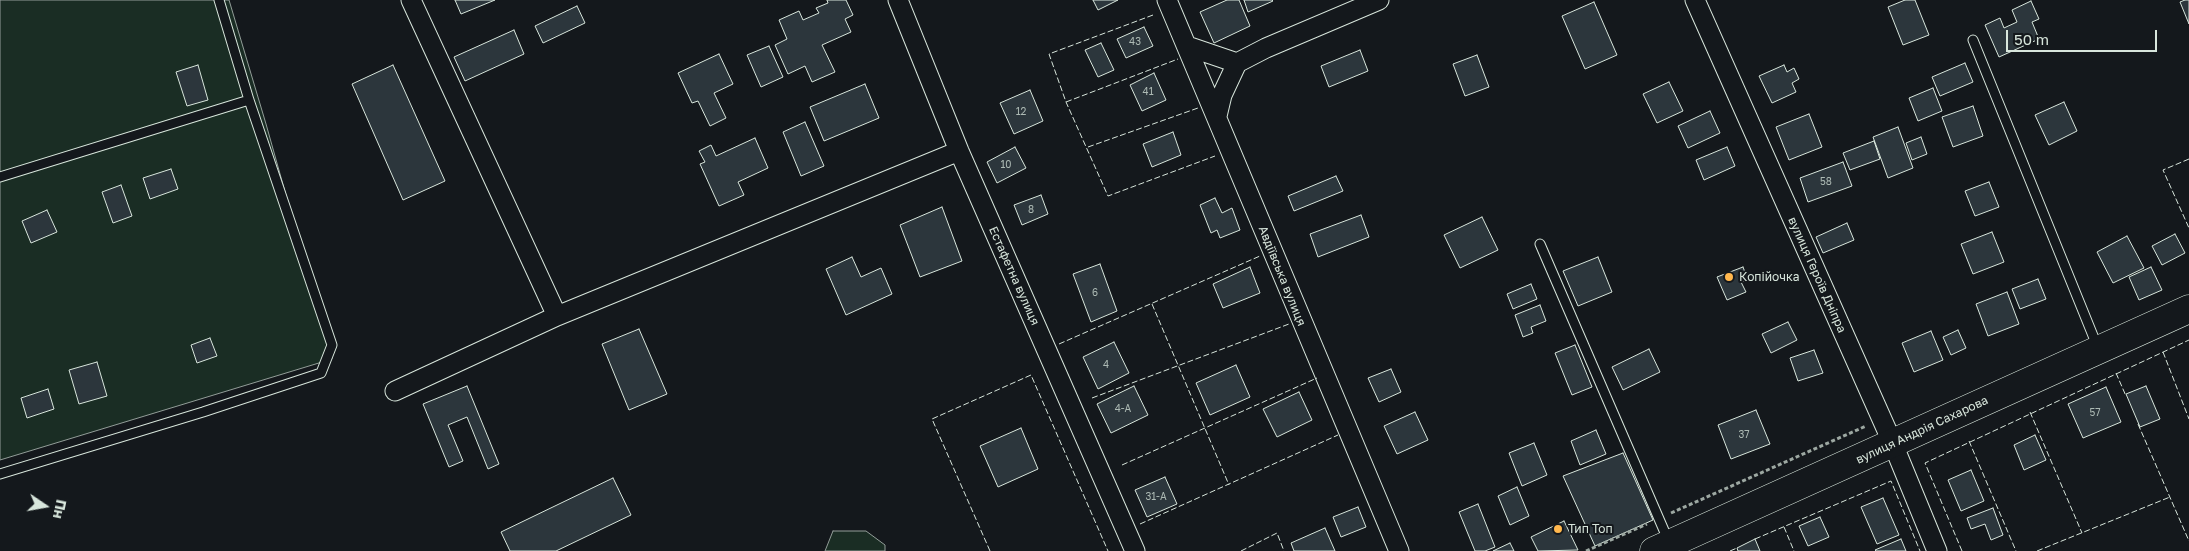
<!DOCTYPE html>
<meta charset="utf-8">
<style>
body{margin:0}
#map{position:relative;width:2189px;height:551px;overflow:hidden;background:#14181c;font-family:"Golos Text",sans-serif}
canvas{display:block}
.north{position:absolute;left:20px;top:481px;width:50px;height:50px;-webkit-text-stroke:4px #14181c;paint-order:stroke;rotate:102deg;font-size:14px;font-weight:700;line-height:20px;text-align:center;color:#d8e6dc}
.north::after{content:'';display:block;margin:auto;width:18px;height:22px;background:#d8e6dc;clip-path:polygon(50% 0,100% 100%,50% 72%,0 100%)}
.scale{position:absolute;left:2006px;top:30px;width:151px;height:22px;box-sizing:border-box;border:2px solid #d8e6dc;border-top:0;padding-left:6px;font-size:15px;line-height:18px;white-space:nowrap;color:#d8e6dc;-webkit-text-stroke:4px #14181c;paint-order:stroke}
</style>
<div id="map">
<canvas width="2189" height="551"></canvas>
<div class="north">Пн</div>
<div class="scale">50 m</div>
</div>
<script>
const ctx = document.querySelector('canvas').getContext('2d');
ctx.lineJoin = 'round';
function fillPath(path, color) { ctx.fillStyle = color; ctx.fill(path, 'evenodd'); }
const toPath = rows => new Path2D(rows.map(r => 'M' + r).join(''));
function stroke(path, color, width, dash) { ctx.strokeStyle = color; ctx.lineWidth = width; ctx.lineCap = dash ? 'butt' : 'round'; ctx.setLineDash(dash || []); ctx.stroke(path); }
function write(font, color, halo, rows, align = 'center') {
  ctx.font = font + ' "Golos Text",sans-serif'; ctx.lineWidth = 4; ctx.setLineDash([]); ctx.textBaseline = 'middle'; ctx.strokeStyle = halo; ctx.fillStyle = color; for (const [text, x, y, turn = 0] of rows) {
    ctx.save(); ctx.translate(x, y); ctx.rotate((+turn || 0) * Math.PI / 180); ctx.textAlign = isNaN(turn) ? turn : align; if (halo) ctx.strokeText(text, 0, 0); ctx.fillText(text, 0, 0); ctx.restore();
  }
}
const green = toPath([
 [0,0,229,0,266,124,332,359,0,460,0,0],
 [833,531,866,531,885,545,885,551,825,551,833,531]
]);
fillPath(green, '#1a2d24');
stroke(green, '#939e99', 1);
const building = toPath([
 [455,0,495,0,461,14,455,0],
 [827,0,846,0,853,15,845,19,851,32,822,45,835,72,812,82,805,66,788,74,775,45,787,39,779,20,799,11,803,20,819,13,816,8,828,3,827,0],
 [1093,0,1118,0,1098,10,1093,0],
 [1227,0,1239,0,1250,26,1214,43,1200,12,1227,0],
 [1244,0,1272,0,1273,1,1248,12,1244,0],
 [1905,0,1915,0,1929,35,1903,45,1888,7,1905,0],
 [2185,0,2189,0,2189,24,2180,2,2185,0],
 [2031,1,2039,19,2032,22,2039,39,1999,57,1985,25,2000,18,2004,28,2017,22,2012,10,2031,1],
 [1594,2,1617,55,1585,69,1562,16,1594,2],
 [577,6,585,23,543,43,535,26,577,6],
 [1144,27,1153,46,1126,58,1117,39,1144,27],
 [514,30,524,54,465,81,454,57,514,30],
 [1101,43,1114,70,1098,77,1085,50,1101,43],
 [769,46,783,77,761,87,747,55,769,46],
 [1360,50,1368,71,1329,87,1321,66,1360,50],
 [719,54,733,84,714,93,726,118,710,126,698,101,692,103,678,73,719,54],
 [1477,55,1489,87,1465,96,1453,64,1477,55],
 [1965,63,1973,82,1940,96,1932,77,1965,63],
 [198,65,208,100,187,106,176,72,198,65],
 [393,65,445,181,403,200,352,84,393,65],
 [1784,65,1787,72,1794,68,1799,79,1792,83,1796,92,1772,103,1759,76,1784,65],
 [1154,73,1166,100,1142,111,1130,85,1154,73],
 [1669,82,1683,111,1657,123,1643,94,1669,82],
 [865,84,879,118,824,141,810,107,865,84],
 [1933,88,1942,111,1918,121,1909,98,1933,88],
 [1030,90,1043,121,1014,134,1000,103,1030,90],
 [2064,102,2077,131,2049,145,2035,115,2064,102],
 [1973,106,1983,136,1953,147,1942,117,1973,106],
 [1710,111,1720,133,1688,148,1678,126,1710,111],
 [1809,114,1822,147,1789,160,1776,127,1809,114],
 [805,122,824,166,801,176,783,132,805,122],
 [1898,127,1913,168,1888,178,1873,137,1898,127],
 [1173,132,1181,155,1152,167,1143,144,1173,132],
 [1921,137,1927,154,1912,160,1906,143,1921,137],
 [755,138,768,168,738,182,744,195,719,206,700,164,705,162,699,151,711,145,716,156,755,138],
 [1874,141,1880,159,1850,170,1843,153,1874,141],
 [1015,147,1026,168,997,183,987,162,1015,147],
 [1727,147,1735,166,1704,180,1696,160,1727,147],
 [1843,162,1852,186,1808,202,1800,178,1843,162],
 [171,169,178,189,150,199,143,178,171,169],
 [1336,176,1343,191,1294,211,1288,196,1336,176],
 [1989,182,1999,207,1975,216,1965,191,1989,182],
 [121,185,132,216,113,223,102,192,121,185],
 [1041,195,1048,214,1022,225,1014,205,1041,195],
 [1215,198,1222,213,1232,208,1240,230,1220,238,1217,230,1211,233,1200,205,1215,198],
 [942,207,962,261,920,277,900,225,942,207],
 [47,210,57,232,31,243,22,221,47,210],
 [1361,215,1369,237,1318,257,1310,234,1361,215],
 [1482,217,1498,250,1460,268,1444,235,1482,217],
 [1847,223,1854,240,1823,253,1816,237,1847,223],
 [1992,232,2004,262,1973,274,1961,244,1992,232],
 [2175,234,2185,253,2162,265,2152,246,2175,234],
 [2127,236,2144,268,2113,283,2097,252,2127,236],
 [852,257,861,277,881,268,892,294,846,315,826,269,852,257],
 [1598,257,1612,292,1578,306,1563,271,1598,257],
 [1100,264,1117,311,1091,322,1073,274,1100,264],
 [1250,267,1260,293,1223,308,1213,284,1250,267],
 [1743,267,1748,280,1741,282,1746,292,1727,300,1717,277,1743,267],
 [2151,267,2162,290,2139,300,2129,277,2151,267],
 [2038,279,2046,299,2020,309,2012,289,2038,279],
 [1531,284,1537,299,1513,309,1507,294,1531,284],
 [2007,292,2019,324,1988,336,1976,304,2007,292],
 [1540,305,1546,321,1531,327,1533,333,1523,337,1515,315,1540,305],
 [1788,322,1797,340,1771,353,1762,334,1788,322],
 [639,329,667,394,629,410,602,344,639,329],
 [1958,330,1966,348,1951,355,1943,337,1958,330],
 [1931,331,1943,360,1914,372,1902,343,1931,331],
 [210,338,217,356,197,363,191,345,210,338],
 [1114,342,1129,373,1098,389,1083,357,1114,342],
 [1575,345,1592,387,1572,395,1555,353,1575,345],
 [1649,349,1660,372,1623,390,1612,367,1649,349],
 [1814,350,1823,373,1798,381,1790,358,1814,350],
 [97,362,107,396,79,404,69,370,97,362],
 [1236,365,1250,397,1210,415,1196,383,1236,365],
 [1391,369,1401,392,1379,402,1368,378,1391,369],
 [467,386,499,464,488,469,467,417,448,425,463,461,449,467,423,404,467,386],
 [1134,386,1148,415,1111,433,1097,404,1134,386],
 [2146,386,2160,419,2140,427,2126,394,2146,386],
 [2106,387,2121,422,2083,438,2068,404,2106,387],
 [48,389,54,409,27,418,21,398,48,389],
 [1299,392,1312,420,1277,437,1263,409,1299,392],
 [1756,410,1770,444,1731,459,1718,425,1756,410],
 [1415,412,1428,440,1397,454,1384,426,1415,412],
 [1021,428,1038,469,998,487,980,446,1021,428],
 [1596,430,1606,454,1580,465,1571,441,1596,430],
 [2035,435,2046,460,2024,470,2014,445,2035,435],
 [1534,443,1547,475,1522,486,1509,453,1534,443],
 [1623,453,1653,520,1595,546,1563,476,1623,453],
 [1971,470,1984,501,1961,511,1948,480,1971,470],
 [1165,477,1177,504,1147,517,1135,490,1165,477],
 [613,478,631,515,556,551,510,551,501,532,613,478],
 [1517,487,1529,516,1510,525,1498,496,1517,487],
 [1883,498,1899,535,1877,544,1861,507,1883,498],
 [1478,504,1495,547,1485,551,1475,551,1459,512,1478,504],
 [1358,507,1366,527,1341,537,1333,517,1358,507],
 [1993,508,2003,535,1991,540,1985,524,1971,529,1967,518,1993,508],
 [1820,517,1829,537,1808,546,1799,526,1820,517],
 [1564,521,1578,550,1538,551,1531,537,1564,521],
 [1325,528,1335,551,1294,551,1291,543,1325,528],
 [1755,539,1760,551,1738,551,1737,548,1755,539],
 [1901,539,1906,551,1876,551,1875,550,1901,539],
 [1510,543,1514,551,1493,551,1510,543]
]);
fillPath(building, '#2c363c');
stroke(building, '#d8e6dc', 1);
const lane = toPath([
 [1973,40,2098,348],
 [0,177,249,100],
 [1540,244,1669,542],
 [0,474,203,412,321,373,332,345,249,100,219,0]
]);
const street = toPath([
 [411,0,557,316],
 [898,0,959,151,1135,551],
 [1167,0,1399,551],
 [1695,0,1893,444,1937,551],
 [1187,46,1237,63],
 [1217,116,1222,95,1237,63,1266,48,1379,0],
 [395,391,557,316,959,151]
]);
const primary = toPath([
 [1654,551,2189,309]
]);
stroke(lane, '#d8e6dc', 11);
stroke(street, '#d8e6dc', 21);
stroke(primary, '#d8e6dc', 29);
stroke(toPath([
 [1671,513,1866,426],
 [1586,551,1647,524]
]), '#9da8a2', 3, [4, 2.5]);
stroke(lane, '#14181c', 9);
stroke(street, '#14181c', 19);
stroke(primary, '#14181c', 28);
stroke(toPath([
 [1153,15,1049,54,1066,102,1108,196,1215,156],
 [1066,102,1178,59],
 [1088,147,1198,108],
 [2189,159,2163,170,2189,228],
 [1152,304,1229,485],
 [1059,344,1260,256],
 [2163,352,2189,419],
 [2116,373,2126,396],
 [1092,398,1289,324],
 [2030,412,2082,533],
 [2138,424,2189,541],
 [1969,441,2016,551],
 [1122,465,1317,378],
 [1140,524,1338,435],
 [1784,527,1794,551],
 [1755,539,1891,481,1920,551],
 [990,551,932,419,1031,375,1108,551],
 [1241,551,1277,533,1284,551],
 [1730,551,1737,548],
 [1962,551,1925,463,2189,340],
 [2037,551,2170,497]
]), '#d8e6dc', 1, [6, 2.5]);
for (const [x, y, r, color] of [
 [1729,277,5,"#ffb74d"],
 [1558,529,5,"#ffb74d"]
]) { const dot = new Path2D(); dot.arc(x, y, r, 0, 2 * Math.PI); ctx.fillStyle = color; ctx.fill(dot); stroke(dot, '#14181c', 2); }
write('10px', '#adbab4', null, [
 ["43",1135,42],
 ["41",1148,92],
 ["12",1021,112],
 ["10",1006,165],
 ["58",1826,182],
 ["8",1031,210],
 ["6",1095,293],
 ["4",1106,365],
 ["4-А",1123,409],
 ["57",2095,413],
 ["37",1744,435],
 ["31-А",1156,497]
]);
write('12px', '#d8e6dc', '#14181c', [
 ["вулиця Героїв Дніпра",1817,275,66],
 ["Естафетна вулиця",1014,276,66],
 ["Авдіївська вулиця",1282,276,68],
 ["вулиця Андрія Сахарова",1922,430,-25]
]);
write('12px', '#d8e6dc', '#14181c', [
 ["Копійочка",1739,277],
 ["Тип Топ",1568,529]
], 'left');
</script>
